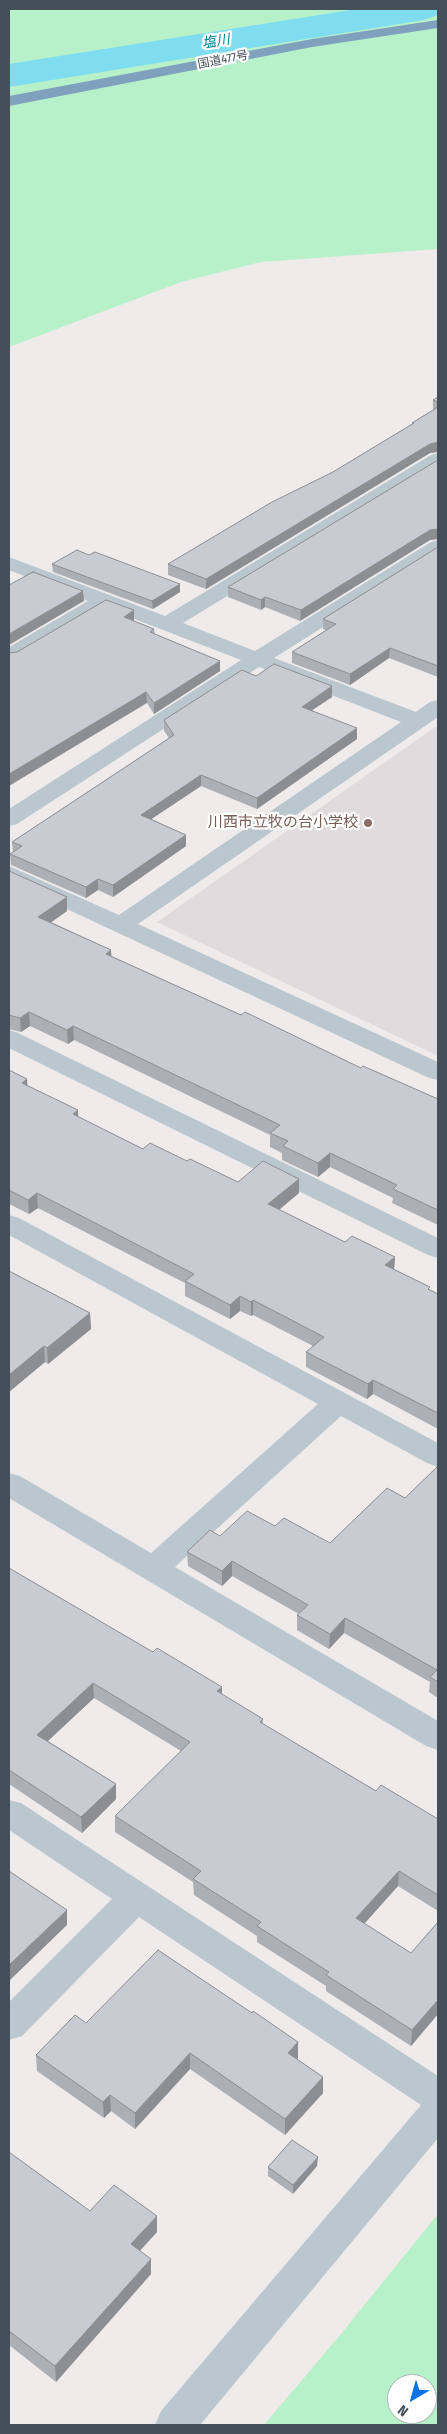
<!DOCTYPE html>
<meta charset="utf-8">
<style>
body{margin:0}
#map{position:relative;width:447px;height:2434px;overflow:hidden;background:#efebeb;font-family:"Fira Sans Condensed",sans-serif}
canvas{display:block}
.frame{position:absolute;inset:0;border:10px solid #43505a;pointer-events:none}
.north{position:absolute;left:387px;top:2374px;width:50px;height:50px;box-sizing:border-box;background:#fff;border:1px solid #b4b9bd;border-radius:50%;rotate:218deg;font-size:14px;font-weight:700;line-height:20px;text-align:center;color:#43505a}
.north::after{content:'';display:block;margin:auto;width:18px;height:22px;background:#0e74e6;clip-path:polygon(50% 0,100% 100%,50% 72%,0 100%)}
</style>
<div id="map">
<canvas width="447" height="2434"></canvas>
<div class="frame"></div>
<div class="north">N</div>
</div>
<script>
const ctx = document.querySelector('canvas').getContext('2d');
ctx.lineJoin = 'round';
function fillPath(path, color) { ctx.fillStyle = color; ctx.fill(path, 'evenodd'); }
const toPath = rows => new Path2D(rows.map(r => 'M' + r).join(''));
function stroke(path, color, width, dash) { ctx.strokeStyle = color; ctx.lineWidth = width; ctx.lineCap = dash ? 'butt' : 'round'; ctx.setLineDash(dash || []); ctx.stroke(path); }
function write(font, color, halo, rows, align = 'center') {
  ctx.font = font + ' "Fira Sans Condensed","Noto Sans JP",sans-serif'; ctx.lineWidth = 4.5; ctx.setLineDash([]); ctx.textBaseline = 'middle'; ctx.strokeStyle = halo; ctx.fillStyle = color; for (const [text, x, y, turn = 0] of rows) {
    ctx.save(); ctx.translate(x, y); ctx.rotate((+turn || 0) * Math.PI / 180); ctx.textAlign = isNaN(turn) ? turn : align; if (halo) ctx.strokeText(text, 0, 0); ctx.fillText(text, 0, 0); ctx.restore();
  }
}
fillPath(toPath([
 [438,725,438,1056,157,922]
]), '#e0dcdd');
fillPath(toPath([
 [9,9,438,9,438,249,261,262,181,282,9,347],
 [438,2214,438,2425,264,2425,340,2335],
 [397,2384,427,2384,427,2414,397,2414]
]), '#b6f1ca');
fillPath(toPath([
 [357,9,438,9,438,15,424,20,9,87,9,64,357,9]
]), '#80ddf0');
fillPath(toPath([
 [438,453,438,467,183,623,255,651,431,542,438,540,438,555,274,658,416,712,430,702,438,700,438,717,138,924,438,1062,438,1080,429,1078,9,882,9,866,119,915,401,722,259,667,17,824,9,826,9,809,241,660,106,608,17,661,9,662,9,647,88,601,9,570,9,557,165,616,431,455,438,453],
 [9,1030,18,1033,438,1238,438,1258,428,1255,9,1048,9,1030],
 [9,1215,19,1218,438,1443,438,1467,427,1463,341,1416,175,1567,438,1721,438,1750,426,1746,9,1498,9,1473,20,1476,151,1553,318,1404,9,1235,9,1215],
 [9,1800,21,1803,438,2076,438,2138,200,2425,155,2425,161,2411,421,2105,139,1917,22,2036,9,2040,9,2002,112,1899,9,1830,9,1800]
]), '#bbc7cf');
fillPath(toPath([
 [438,20,438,28,312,47,9,106,9,96,312,39,438,20]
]), '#80a1be');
fillPath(toPath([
 [438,397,438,452,430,453,206,589,168,575,168,564,333,472,412,424,412,423,433,410,433,400],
 [438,460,438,539,430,540,300,621,265,607,261,610,228,597,228,587],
 [438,547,438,677,389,658,350,685,292,663,292,652,326,630,323,629,323,619],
 [52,564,180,592,153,609,53,572],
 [134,621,154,629,155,634,220,671,154,714,147,703,17,652],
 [256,676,332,697,312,710,357,739,257,809,201,786,151,819,186,835,186,846,113,897,98,890,86,898,11,865,10,854,13,852,12,842,169,738,164,731,164,720],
 [9,871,67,911,51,922,111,950,111,956,241,1015,361,1068,438,1099,438,1225,392,1203,393,1198,330,1167,318,1177,282,1160,282,1153,270,1147,270,1135,74,1040,68,1044,30,1026,21,1032,9,1029],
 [9,1070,27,1079,27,1085,78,1117,143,1149,187,1161,238,1182,299,1193,279,1210,345,1242,395,1257,394,1269,438,1294,438,1429,373,1394,367,1399,306,1367,306,1352,313,1346,253,1315,251,1316,240,1311,230,1319,185,1296,185,1283,38,1208,29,1214,9,1204],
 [9,1271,90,1313,91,1329,48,1364,45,1362,9,1392],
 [438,1466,438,1698,429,1692,430,1682,344,1633,329,1649,297,1630,297,1615,299,1614,232,1576,222,1586,188,1566,187,1552,220,1536,275,1526,330,1543,405,1498],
 [9,1568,263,1719,263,1724,376,1791,438,1819,438,1911,398,1886,364,1924,411,1953,438,1922,438,2014,411,2046,326,1991,326,1986,257,1942,257,1936,194,1895,193,1882,115,1832,115,1816,181,1751,94,1698,48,1741,116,1784,116,1799,82,1833,9,1784],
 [252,2013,298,2042,298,2058,297,2059,323,2077,323,2093,285,2135,190,2069,135,2129,111,2111,104,2118,37,2071,36,2055,86,2023],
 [9,2152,90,2211,157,2232,140,2251,151,2274,56,2382,9,2345],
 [317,2166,293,2194,268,2176,268,2167]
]), '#acafb4');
fillPath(toPath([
 [438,442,438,452,430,453,206,589,206,579,430,444],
 [438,529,438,539,430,540,300,621,301,610,430,530],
 [180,584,180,592,153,609,152,601],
 [83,591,84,601,9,645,9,634],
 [265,597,265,607,261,610,261,600],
 [134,610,134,621,124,617],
 [390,648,389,658,350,685,350,674],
 [220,661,220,671,154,714,154,703],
 [332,686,332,697,302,717,302,707],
 [146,692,147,703,9,786,9,774],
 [357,728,357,739,257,809,257,798],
 [201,775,201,786,141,826,141,815],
 [186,835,186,846,113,897,113,885],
 [98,879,98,890,86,898,86,887],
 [67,897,67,911,39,931,38,917],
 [111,950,112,964,106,954],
 [29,1012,30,1026,21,1032,20,1018],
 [73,1026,74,1040,68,1044,67,1030],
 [27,1079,28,1093,22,1083],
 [78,1110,79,1125,73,1114],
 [330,1153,330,1167,318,1177,318,1163],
 [299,1179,299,1193,268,1219,268,1204],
 [37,1193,38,1208,29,1214,28,1200],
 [395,1257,394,1271,385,1265],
 [240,1296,240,1311,230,1319,230,1305],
 [253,1300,253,1315,251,1316,251,1302],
 [90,1313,91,1329,48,1364,47,1348],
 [44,1346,45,1362,9,1392,9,1375],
 [373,1380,373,1394,367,1399,368,1384],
 [232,1561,232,1576,222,1586,222,1571],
 [345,1618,344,1633,329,1649,330,1634],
 [93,1683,94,1698,38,1750,37,1735],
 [222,1687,222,1702,217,1691],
 [116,1784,116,1799,82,1833,81,1817],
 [399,1871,398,1886,355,1934,356,1918],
 [67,1910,67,1925,9,1981,9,1965],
 [438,2000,438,2014,411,2046,412,2030],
 [298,2042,298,2058,288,2069,288,2053],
 [190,2053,190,2069,135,2129,135,2113],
 [323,2077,323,2093,285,2135,285,2119],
 [110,2095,111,2111,104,2118,103,2102],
 [318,2157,317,2166,293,2194,293,2185],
 [157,2216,157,2232,131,2260,131,2244],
 [151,2259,151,2274,56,2382,55,2366]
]), '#8c8e92');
const building = toPath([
 [438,397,438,402,433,400,438,397],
 [438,407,438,442,430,444,206,579,168,564,272,502,333,472,414,423,412,423,438,407],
 [438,460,438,529,430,530,301,610,265,597,261,600,228,587,438,460],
 [438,547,438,666,390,648,350,674,292,652,336,624,323,619,438,547],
 [77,550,89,555,95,552,180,584,152,601,52,564,77,550],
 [33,572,83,591,9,634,9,585,33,572],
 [106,600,134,610,124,617,154,629,150,632,220,661,154,703,146,692,9,774,9,653,17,652,106,600],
 [274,664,332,686,302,707,357,728,257,798,201,775,141,815,186,835,113,885,98,879,86,887,10,854,22,846,12,842,174,735,164,720,242,670,256,676,274,664],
 [9,871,67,897,38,917,111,950,106,954,241,1015,245,1012,361,1068,363,1066,438,1099,438,1210,393,1189,397,1185,330,1153,318,1163,283,1146,288,1141,270,1133,280,1125,73,1026,67,1030,29,1012,20,1018,9,1015,9,871],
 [9,1070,27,1079,22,1083,78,1110,73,1114,143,1149,150,1143,187,1161,190,1159,238,1182,263,1161,299,1179,268,1204,345,1242,352,1236,395,1257,385,1265,430,1287,428,1289,438,1294,438,1413,373,1380,368,1384,306,1352,324,1337,253,1300,251,1302,240,1296,230,1305,185,1281,194,1274,37,1193,28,1200,9,1190,9,1070],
 [9,1271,90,1313,47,1348,44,1346,9,1375,9,1271],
 [438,1466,438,1682,430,1677,437,1670,345,1618,330,1634,297,1615,308,1605,232,1561,222,1571,187,1552,210,1530,220,1536,247,1511,275,1526,284,1518,330,1543,387,1488,405,1498,438,1466],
 [9,1568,153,1652,157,1648,222,1687,217,1691,263,1719,260,1722,376,1791,381,1785,438,1819,438,1895,399,1871,356,1918,411,1953,438,1922,438,2000,412,2030,326,1975,329,1972,257,1926,261,1922,193,1879,201,1871,115,1816,190,1742,93,1683,37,1735,116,1784,81,1817,9,1770,9,1568],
 [9,1871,67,1910,9,1965,9,1871],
 [158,1950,252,2013,253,2011,298,2042,288,2053,323,2077,285,2119,190,2053,135,2113,110,2095,103,2102,36,2055,75,2015,86,2023,158,1950],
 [292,2140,318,2157,293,2185,268,2167,292,2140],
 [9,2152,90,2211,114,2185,157,2216,131,2244,151,2259,55,2366,9,2331,9,2152]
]);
fillPath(building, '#c8cbd1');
stroke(building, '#8c8e92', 1);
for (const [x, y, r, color] of [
 [368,823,5,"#8d6e63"]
]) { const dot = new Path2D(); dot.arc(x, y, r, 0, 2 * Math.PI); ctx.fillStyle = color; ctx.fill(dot); stroke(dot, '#fff', 2); }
write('12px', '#43505a', '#fff', [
 ["国道477号",223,60,-11]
]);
write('italic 14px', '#067c95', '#fff', [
 ["塩川",216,42,-9]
]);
write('15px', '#785e54', '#fff', [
 ["川西市立牧の台小学校",358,823]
], 'right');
</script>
